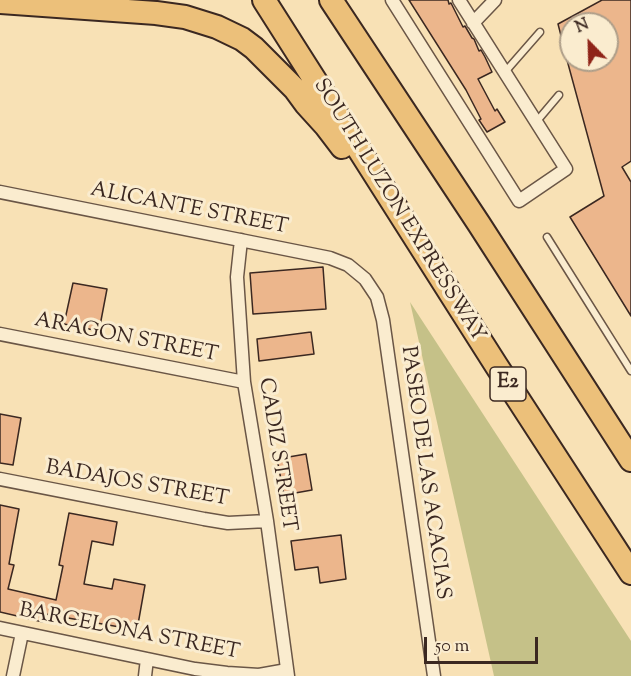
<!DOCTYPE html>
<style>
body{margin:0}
#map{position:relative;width:631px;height:676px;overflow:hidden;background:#f8e1b5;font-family:"Sorts Mill Goudy",serif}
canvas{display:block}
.north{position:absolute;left:559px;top:12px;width:60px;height:60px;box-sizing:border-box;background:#faeccf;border:2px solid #ae9e89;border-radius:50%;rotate:337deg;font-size:16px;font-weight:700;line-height:24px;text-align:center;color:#3b2821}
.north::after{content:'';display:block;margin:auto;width:21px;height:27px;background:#8f2418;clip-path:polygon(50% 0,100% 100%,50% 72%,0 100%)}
.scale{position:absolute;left:424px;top:637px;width:114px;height:27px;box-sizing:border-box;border:3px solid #3b2821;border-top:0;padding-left:8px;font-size:18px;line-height:21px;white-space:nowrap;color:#3b2821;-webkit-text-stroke:4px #faeccf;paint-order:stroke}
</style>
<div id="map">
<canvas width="631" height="676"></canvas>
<div class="north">N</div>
<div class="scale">50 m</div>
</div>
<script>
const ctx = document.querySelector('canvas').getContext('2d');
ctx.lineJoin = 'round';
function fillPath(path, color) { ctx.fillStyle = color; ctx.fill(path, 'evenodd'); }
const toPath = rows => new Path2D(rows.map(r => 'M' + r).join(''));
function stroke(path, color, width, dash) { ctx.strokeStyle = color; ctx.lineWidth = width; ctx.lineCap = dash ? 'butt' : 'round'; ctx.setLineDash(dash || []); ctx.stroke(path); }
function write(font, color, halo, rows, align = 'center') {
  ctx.font = font + ' "Sorts Mill Goudy",serif'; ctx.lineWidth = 6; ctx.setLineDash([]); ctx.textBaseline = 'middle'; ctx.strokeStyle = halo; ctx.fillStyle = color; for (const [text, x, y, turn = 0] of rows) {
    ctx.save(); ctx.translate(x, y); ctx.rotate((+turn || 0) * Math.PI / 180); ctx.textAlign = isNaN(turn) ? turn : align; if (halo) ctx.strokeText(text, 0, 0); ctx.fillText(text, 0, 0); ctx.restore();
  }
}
fillPath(toPath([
 [410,302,631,641,631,676,494,676]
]), '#c5c188');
const building = toPath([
 [409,0,448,0,449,4,451,3,463,27,465,26,472,38,474,39,479,51,481,50,485,57,492,72,478,79,495,111,497,109,505,122,487,132,479,120,481,119,466,90,409,0],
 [602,0,631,0,631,161,622,167,631,182,631,316,570,217,604,196,567,60,607,60,607,24,571,24,571,58,567,59,558,24,602,0],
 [323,267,326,309,253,314,250,273,323,267],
 [73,283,107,289,99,331,64,324,73,283],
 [311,332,314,354,259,361,257,339,311,332],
 [0,414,21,418,13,465,0,463,0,414],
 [306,454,312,490,284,495,277,459,306,454],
 [0,505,19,509,9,564,14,565,8,589,56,600,63,566,59,565,69,513,117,522,113,545,92,541,84,584,112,589,114,579,145,585,137,630,45,614,43,622,0,612,0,505],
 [341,535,346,579,320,583,318,567,295,570,291,541,341,535]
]);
fillPath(building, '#ecb68c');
stroke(building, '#3b2821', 1.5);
const lane = toPath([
 [505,72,540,32],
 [537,121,559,95],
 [547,237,631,371]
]);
const street = toPath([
 [392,0,519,201,566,169,459,0],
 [473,23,495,0],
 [0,192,330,258,348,265,365,279,377,297,383,320,434,676],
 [241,240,237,277,244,382,267,521,288,676],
 [0,334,244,382],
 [0,479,204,519,228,523,267,521],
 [0,628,195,669,227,673,259,675,287,670],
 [13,676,22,633],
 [145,676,147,659]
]);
const highway = toPath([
 [264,0,496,365,631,573],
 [331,0,479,224,631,460],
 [0,2,156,13,185,17,217,27,242,39,254,48,295,89,306,104,326,126,342,147]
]);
stroke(lane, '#6a5646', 9);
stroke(street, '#6a5646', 15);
stroke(highway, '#3b2821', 26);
stroke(lane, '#faeccf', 6);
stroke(street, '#faeccf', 12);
stroke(highway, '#ecc07a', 22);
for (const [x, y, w] of [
 [508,384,36]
]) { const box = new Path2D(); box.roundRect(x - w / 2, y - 17, w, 34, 4.5); ctx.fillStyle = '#faeccf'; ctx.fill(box); stroke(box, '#3b2821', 1.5); }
write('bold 20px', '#3b2821', null, [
 ["E2",508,384]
]);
write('21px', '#3b2821', '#faeccf', [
 ["ALICANTE STREET",189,210,11],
 ["SOUTH LUZON EXPRESSWAY",398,211,58],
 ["ARAGON STREET",126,339,11],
 ["CADIZ STREET",276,455,81],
 ["PASEO DE LAS ACACIAS",424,473,82],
 ["BADAJOS STREET",137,485,10],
 ["BARCELONA STREET",129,633,11]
]);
</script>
